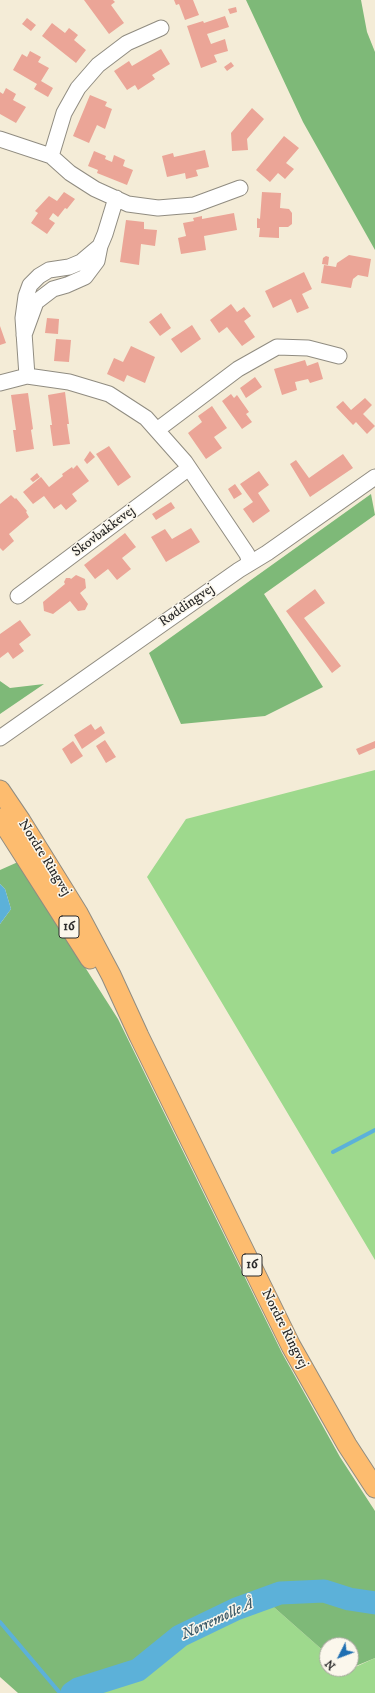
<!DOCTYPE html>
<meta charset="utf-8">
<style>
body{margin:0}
#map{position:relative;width:375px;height:1693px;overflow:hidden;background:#f4ecd7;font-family:"IM FELL DW Pica",serif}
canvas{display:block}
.north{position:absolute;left:319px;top:1637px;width:40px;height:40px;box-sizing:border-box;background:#fbf7ec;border:1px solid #a8a59f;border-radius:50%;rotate:228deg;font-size:11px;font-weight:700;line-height:16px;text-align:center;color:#2b2b2b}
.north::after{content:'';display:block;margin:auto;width:14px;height:18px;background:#1f6fb2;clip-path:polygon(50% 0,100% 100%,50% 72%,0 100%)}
</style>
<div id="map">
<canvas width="375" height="1693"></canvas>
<div class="north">N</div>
</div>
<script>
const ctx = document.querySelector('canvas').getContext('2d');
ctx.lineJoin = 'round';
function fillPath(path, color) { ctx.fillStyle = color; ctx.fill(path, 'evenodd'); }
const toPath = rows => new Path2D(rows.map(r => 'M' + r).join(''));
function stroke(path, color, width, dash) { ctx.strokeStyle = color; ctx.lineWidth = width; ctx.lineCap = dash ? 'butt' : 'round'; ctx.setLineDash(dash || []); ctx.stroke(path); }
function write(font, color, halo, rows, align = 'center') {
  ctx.font = font + ' "IM FELL DW Pica",serif'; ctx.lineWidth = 3; ctx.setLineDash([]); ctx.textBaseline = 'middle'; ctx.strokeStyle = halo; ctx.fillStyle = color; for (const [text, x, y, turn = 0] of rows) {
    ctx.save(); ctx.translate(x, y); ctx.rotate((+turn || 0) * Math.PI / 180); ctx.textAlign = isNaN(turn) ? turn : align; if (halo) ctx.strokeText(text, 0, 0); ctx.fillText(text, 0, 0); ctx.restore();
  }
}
fillPath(toPath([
 [375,770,375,1260,147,877,186,819],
 [268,1602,327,1654,327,1669,351,1669,375,1658,375,1693,81,1693]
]), '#9ed98d');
fillPath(toPath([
 [246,0,361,0,367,32,375,52,375,250,303,122],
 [371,494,375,515,264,594,323,687,265,716,181,724,149,653],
 [0,681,10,688,44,684,0,714],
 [18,862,118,1019,282,1353,340,1457,375,1511,375,1658,351,1668,351,1645,327,1645,327,1654,268,1602,81,1693,18,1693,0,1677,0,924,11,909,5,889,0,884,0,870]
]), '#7eb978');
fillPath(toPath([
 [0,884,5,889,11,909,0,924]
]), '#5cb1d9');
stroke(toPath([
 [333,1152,375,1130],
 [0,1622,60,1693]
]), '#5cb1d9', 4);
stroke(toPath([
 [72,1693,78,1689,138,1670,180,1636,236,1609,280,1593,324,1591,349,1599,375,1603]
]), '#5cb1d9', 23);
fillPath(toPath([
 [84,0,113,0,115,2,111,5,124,23,109,34],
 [174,0,193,0,199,15,185,20,179,4,176,5],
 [236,7,237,12,230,14,228,9],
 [225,16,229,27,207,34,211,44,225,39,228,51,214,55,217,62,201,68,187,26,203,21,204,23],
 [27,18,36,25,31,31,22,24],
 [52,23,65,33,69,28,78,35,74,40,86,50,76,63,42,36],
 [161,49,170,64,152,75,155,79,138,90,135,85,127,90,114,71,129,61,132,66],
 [30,51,41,57,38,62,49,68,41,81,53,88,48,97,34,89,37,84,13,70,22,54,27,57],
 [231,62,234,66,227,71,224,67],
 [6,88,16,94,13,100,26,107,16,123,0,114,0,92,3,94],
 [90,95,107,102,105,106,112,109,105,129,97,125,89,143,73,136],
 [252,108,264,119,247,139,248,150,232,151,231,133],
 [284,136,299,148,286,163,294,169,285,179,278,173,270,182,256,170],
 [205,150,209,167,196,170,198,176,186,179,185,173,167,177,162,156,173,153,174,157],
 [94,151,106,156,105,159,112,162,114,155,125,160,123,166,133,170,127,185,97,173,98,170,88,166],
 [64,192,75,199,67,209,65,208,58,217,53,213,49,219,55,223,47,234,31,223,38,213,35,211,49,196,57,201],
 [262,192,281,193,280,208,289,209,292,213,292,224,288,227,279,227,279,238,259,237,260,228,257,228,257,218,260,219],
 [234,213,237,230,204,236,206,250,181,254,178,238,186,236,183,223,194,221,193,218,202,216,202,219],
 [126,220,144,222,144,229,157,230,155,246,141,244,139,265,120,262],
 [349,255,371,259,368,277,358,275,353,279,351,288,321,283,324,265,336,267,337,263],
 [326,256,329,257,328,265,322,264,323,258],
 [304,272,312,289,302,294,309,308,297,313,291,299,273,308,265,291],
 [231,304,237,312,244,307,251,316,244,321,255,337,242,346,227,327,219,333,210,320],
 [161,313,171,328,160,336,149,322],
 [47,318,59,319,58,334,45,333],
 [192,325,201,339,181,353,171,339],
 [0,326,6,343,0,345],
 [56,339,71,340,69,362,54,361],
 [131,346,155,357,145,383,127,375,124,382,107,374,114,358,123,362],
 [305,360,307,366,318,362,323,379,310,383,308,379,295,382,297,390,282,395,274,369],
 [255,377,262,387,246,398,240,388],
 [65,392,69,424,67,424,70,444,53,446,50,425,52,425,48,395],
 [28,393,33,429,31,430,34,449,16,452,13,430,16,430,11,395],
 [231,394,234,398,237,395,249,412,246,414,252,422,242,429,222,401],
 [365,398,372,405,363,414,375,426,367,434,356,422,353,425,336,407,343,401,351,410],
 [212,406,227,428,214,437,222,448,206,459,188,433,202,422,198,416],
 [109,446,131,477,118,486,96,454],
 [90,451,95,457,87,464,84,460],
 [343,454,353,468,310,497,290,464,296,460,309,478],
 [77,465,89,481,72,494,77,501,66,510,61,504,54,509,44,496,33,504,23,492,41,477,49,487,63,476,62,474,72,467,73,469],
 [259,471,269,485,258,493,270,511,253,523,243,509,253,502,240,484],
 [37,473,40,477,33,482,30,479],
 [235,484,242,494,234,499,228,489],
 [11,495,15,499,16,498,27,511,26,512,29,517,9,534,14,541,3,551,0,548,0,504],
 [171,502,175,508,156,520,152,514],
 [191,528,200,542,166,562,151,537,165,529,172,539],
 [125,533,136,547,122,558,131,569,117,580,108,569,95,579,84,565],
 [76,575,85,579,86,588,80,593,88,604,85,610,78,611,70,601,53,614,44,611,43,602,65,584,64,582,66,578,70,578,71,579],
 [315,589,325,603,304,618,341,666,332,673,286,611],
 [20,620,31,635,19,644,24,651,13,659,8,652,0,658,0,634],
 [91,724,95,730,101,726,105,733,82,749,74,735],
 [105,740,116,757,106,763,96,746],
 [73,741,83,756,71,764,62,749],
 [375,741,375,748,359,755,356,749]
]), '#eba597');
const minor = toPath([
 [0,139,51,156,70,173,95,189,128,204,158,208,194,205,240,188],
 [51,156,64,113,78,88,98,65,127,43,161,28],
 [24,335,36,302,53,289,67,285,85,277,97,261,100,246,105,234,116,198],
 [27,376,23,318,26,296,30,285,39,276,49,270,69,267,81,262,100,246],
 [0,383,27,376,69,382,109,394,146,418,185,462,247,554,250,563],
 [157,430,238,369,277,347,308,348,339,356],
 [18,596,189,468],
 [0,738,239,570,267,553,375,477]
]);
const major = toPath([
 [0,790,21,821,78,913,111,975,139,1036,291,1346,347,1445,375,1488],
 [0,818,90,959]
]);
stroke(minor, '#908c81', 17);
stroke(major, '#908c81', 21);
stroke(minor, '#fff', 15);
stroke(major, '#fdbc6f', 19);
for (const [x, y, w] of [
 [69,927,20],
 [252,1265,20]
]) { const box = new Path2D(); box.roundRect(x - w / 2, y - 11, w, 22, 3); ctx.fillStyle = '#fbf7ec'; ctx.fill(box); stroke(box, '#2b2b2b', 1); }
write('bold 13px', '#2b2b2b', null, [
 ["16",69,927],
 ["16",252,1265]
]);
write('14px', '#2b2b2b', '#fbf7ec', [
 ["Skovbakkevej",104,532,-37],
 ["Røddingvej",187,606,-35],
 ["Nordre Ringvej",44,858,58],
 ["Nordre Ringvej",284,1329,63]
]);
write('italic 15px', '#3c5a68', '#fbf7ec', [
 ["Nørremølle Å",218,1620,-25]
]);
</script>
